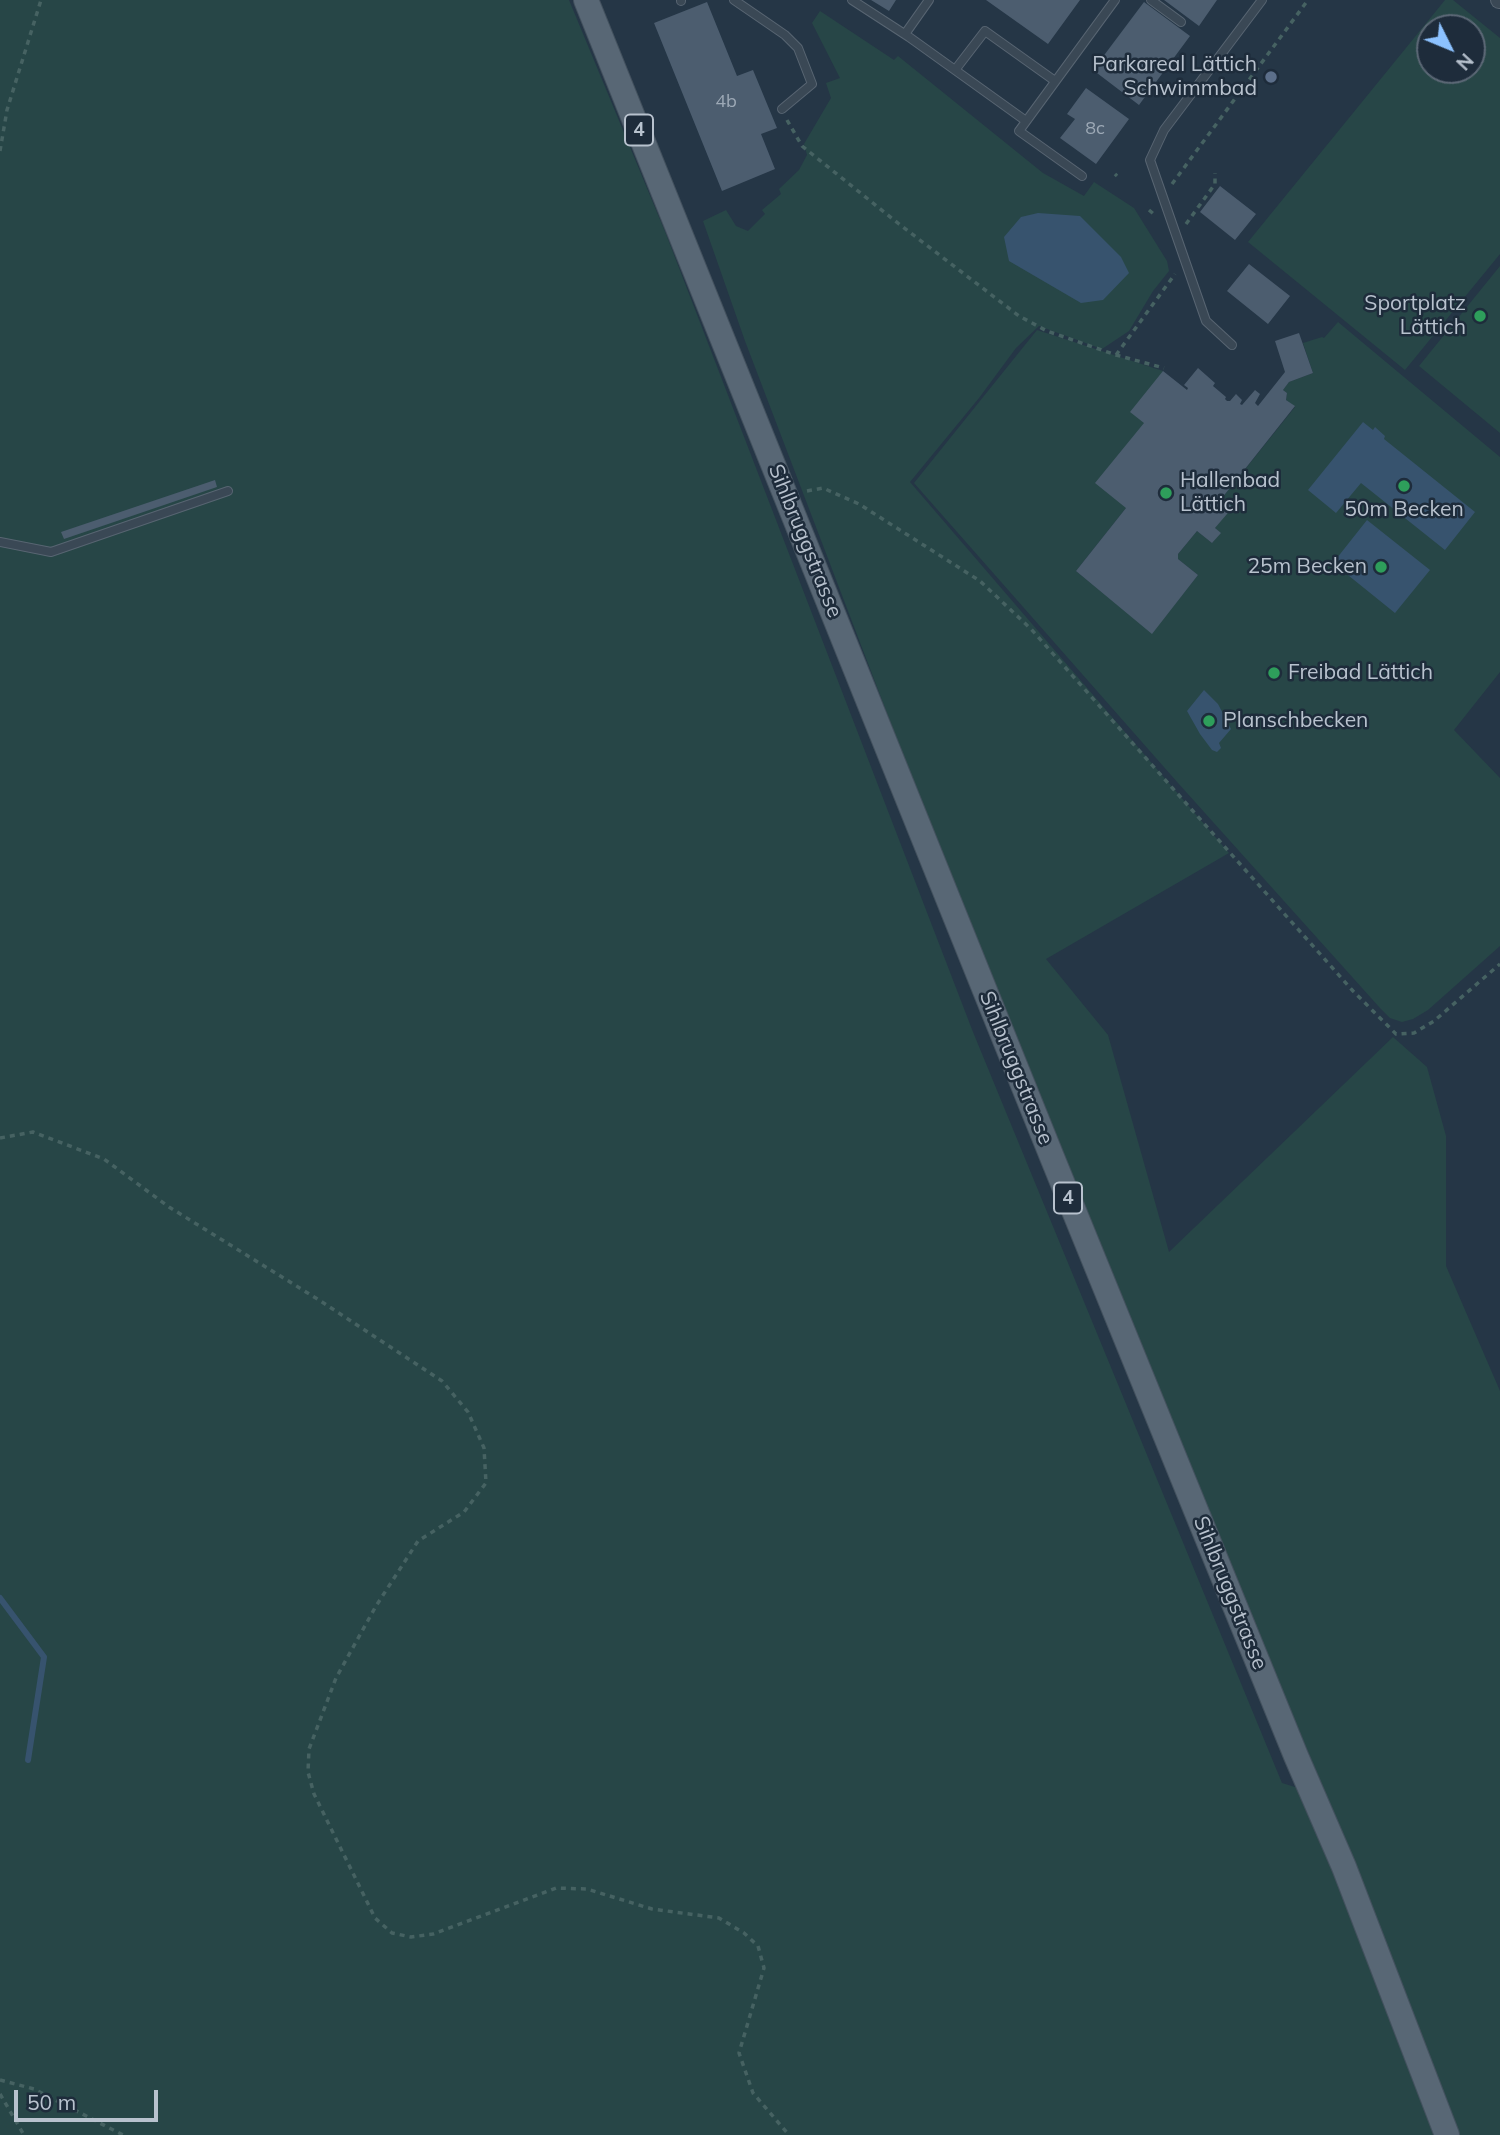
<!DOCTYPE html>
<meta charset="utf-8">
<style>
body{margin:0}
#map{position:relative;width:1500px;height:2135px;overflow:hidden;background:#253646;font-family:Mulish,sans-serif}
canvas{display:block}
.north{position:absolute;left:1416px;top:14px;width:70px;height:70px;box-sizing:border-box;background:#1e2c3b;border:2px solid #5c6876;border-radius:50%;rotate:133deg;font-size:19px;font-weight:700;line-height:28px;text-align:center;color:#b8c2ce}
.north::after{content:'';display:block;margin:auto;width:24px;height:32px;background:#8cc2ff;clip-path:polygon(50% 0,100% 100%,50% 72%,0 100%)}
.scale{position:absolute;left:14px;top:2090px;width:144px;height:32px;box-sizing:border-box;border:4px solid #b8c2ce;border-top:0;padding-left:9px;font-size:21px;line-height:24px;white-space:nowrap;color:#b8c2ce;-webkit-text-stroke:5px #1e2c3b;paint-order:stroke}
</style>
<div id="map">
<canvas width="1500" height="2135"></canvas>
<div class="north">N</div>
<div class="scale">50 m</div>
</div>
<script>
const ctx = document.querySelector('canvas').getContext('2d');
ctx.lineJoin = 'round';
function fillPath(path, color) { ctx.fillStyle = color; ctx.fill(path, 'evenodd'); }
const toPath = rows => new Path2D(rows.map(r => 'M' + r).join(''));
function stroke(path, color, width, dash) { ctx.strokeStyle = color; ctx.lineWidth = width; ctx.lineCap = dash ? 'butt' : 'round'; ctx.setLineDash(dash || []); ctx.stroke(path); }
function write(font, color, halo, rows, align = 'center') {
  ctx.font = font + ' Mulish,sans-serif'; ctx.lineWidth = 5; ctx.setLineDash([]); ctx.textBaseline = 'middle'; ctx.strokeStyle = halo; ctx.fillStyle = color; for (const [text, x, y, turn = 0] of rows) {
    ctx.save(); ctx.translate(x, y); ctx.rotate((+turn || 0) * Math.PI / 180); ctx.textAlign = isNaN(turn) ? turn : align; if (halo) ctx.strokeText(text, 0, 0); ctx.fillText(text, 0, 0); ctx.restore();
  }
}
fillPath(toPath([
 [0,0,569,0,666,234,973,1032,1282,1783,1327,1797,1136,1343,993,991,745,341,703,221,726,210,736,226,748,231,765,214,762,210,781,194,779,189,799,170,807,155,804,144,831,98,826,83,840,78,812,23,820,11,894,60,898,56,1043,173,1084,196,1094,182,1134,208,1167,261,1169,271,1153,291,1129,331,1102,349,1039,326,1016,348,979,398,910,482,1229,853,1046,959,1108,1035,1169,1252,1393,1037,1427,1067,1446,1136,1446,1266,1500,1391,1500,2135,0,2135],
 [1445,0,1453,0,1500,38,1500,254,1405,370,1248,242],
 [1430,28,1472,28,1472,70,1430,70],
 [1500,266,1500,433,1419,366],
 [1338,322,1500,457,1500,672,1454,730,1500,778,1500,946,1428,1010,1413,1019,1402,1022,1390,1018,1380,1008,1178,783,914,483,1037,330,1163,371,1144,423,1126,508,1076,571,1152,633,1198,575,1178,559,1178,554,1197,531,1212,543,1220,533,1215,528,1232,507,1227,502,1222,507,1218,503,1295,407,1286,400,1287,393,1283,390,1289,382,1313,373,1303,343,1322,337,1324,338]
]), '#274647');
fillPath(toPath([
 [1038,213,1080,216,1121,257,1129,273,1103,300,1081,303,1009,261,1004,237,1021,217],
 [1363,422,1373,430,1375,427,1385,436,1384,439,1475,512,1445,550,1361,483,1336,513,1308,490],
 [1367,520,1430,570,1395,613,1333,563],
 [1204,690,1218,704,1231,729,1219,743,1221,748,1217,752,1212,750,1200,734,1187,711]
]), '#37536e');
stroke(toPath([
 [0,1598,44,1657,28,1760]
]), '#37536e', 6);
fillPath(toPath([
 [871,0,896,0,889,11],
 [986,0,1080,0,1048,44],
 [1164,0,1217,0,1199,26],
 [707,2,737,76,753,70,777,128,761,134,775,169,722,191,654,23],
 [1144,2,1190,36,1139,105,1093,70],
 [1086,88,1129,119,1096,164,1060,138,1075,119,1067,114],
 [1220,186,1256,214,1235,240,1200,212],
 [1249,264,1290,296,1268,324,1227,291],
 [1299,333,1313,373,1289,382,1283,390,1287,393,1286,400,1295,406,1218,503,1222,507,1226,502,1233,507,1215,528,1221,533,1212,543,1197,531,1178,554,1178,559,1198,575,1152,634,1076,571,1126,508,1095,483,1144,423,1130,412,1163,371,1187,390,1188,388,1184,385,1198,368,1215,383,1213,386,1226,397,1225,399,1227,401,1230,401,1236,394,1242,400,1240,404,1242,405,1255,390,1260,394,1255,403,1258,406,1285,372,1275,341],
 [215,480,217,487,64,539,61,532]
]), '#4c5d6f');
const service = toPath([
 [681,0,681,1],
 [734,0,785,35,798,48,812,84,782,109],
 [852,0,909,37,1026,121],
 [1151,0,1181,22],
 [905,34,929,0],
 [955,70,985,31,1055,81],
 [1082,176,1019,131,1115,0],
 [1232,345,1206,321,1150,160,1164,130,1262,0],
 [0,542,51,552,228,491]
]);
const minor = toPath([
 [1499,0,1500,0]
]);
const primary = toPath([
 [586,0,1052,1157,1296,1756,1344,1867,1447,2135]
]);
stroke(service, '#586572', 10);
stroke(minor, '#586572', 18);
stroke(primary, '#43515e', 26);
stroke(toPath([
 [787,120,802,146,899,224,1019,316,1047,331,1116,355,1164,368],
 [0,151,7,110,41,0],
 [1115,174,1117,176],
 [1172,184,1308,0],
 [1149,210,1156,216],
 [1186,224,1215,184,1215,173],
 [1116,355,1175,274],
 [807,491,823,488,859,504,980,581,1031,629,1353,991,1396,1034,1414,1033,1434,1021,1500,964],
 [0,1138,33,1132,104,1159,169,1207,319,1300,442,1381,468,1412,484,1448,486,1483,464,1512,418,1541,376,1606,336,1678,309,1749,308,1772,314,1794,375,1918,392,1933,411,1937,433,1934,556,1888,587,1889,652,1909,719,1918,744,1933,758,1946,764,1968,739,2053,753,2093,789,2135],
 [0,2080,34,2089,123,2135],
 [0,2094,24,2135]
]), '#466262', 3.5, [5, 5]);
stroke(service, '#3a4855', 8);
stroke(minor, '#3a4855', 16);
stroke(primary, '#586775', 24);
for (const [x, y, r, color] of [
 [1271,77,7,"#5c6f8a"],
 [1480,316,7,"#2e9e5b"],
 [1404,486,7,"#2e9e5b"],
 [1166,493,7,"#2e9e5b"],
 [1381,567,7,"#2e9e5b"],
 [1274,673,7,"#2e9e5b"],
 [1209,721,7,"#2e9e5b"]
]) { const dot = new Path2D(); dot.arc(x, y, r, 0, 2 * Math.PI); ctx.fillStyle = color; ctx.fill(dot); stroke(dot, '#1e2c3b', 2.5); }
write('18px', '#9da9b6', null, [
 ["4b",726,102],
 ["8c",1095,129]
]);
for (const [x, y, w] of [
 [639,130,28],
 [1068,1198,28]
]) { const box = new Path2D(); box.roundRect(x - w / 2, y - 15.5, w, 31, 5); ctx.fillStyle = '#1e2c3b'; ctx.fill(box); stroke(box, '#b8c2ce', 2); }
write('bold 19px', '#b8c2ce', null, [
 ["4",639,130],
 ["4",1068,1198]
]);
write('21px', '#b8c2ce', '#1e2c3b', [
 ["Parkareal Lättich",1257,65],
 ["Schwimmbad",1257,89],
 ["Sportplatz",1466,304],
 ["Lättich",1466,328],
 ["Hallenbad",1180,481,"left"],
 ["Lättich",1180,505,"left"],
 ["50m Becken",1404,510,"center"],
 ["25m Becken",1367,567],
 ["Freibad Lättich",1288,673,"left"],
 ["Planschbecken",1223,721,"left"]
], 'right');
write('21px', '#b8c2ce', '#1e2c3b', [
 ["Sihlbruggstrasse",805,541,68],
 ["Sihlbruggstrasse",1016,1068,68],
 ["Sihlbruggstrasse",1230,1593,68]
]);
</script>
